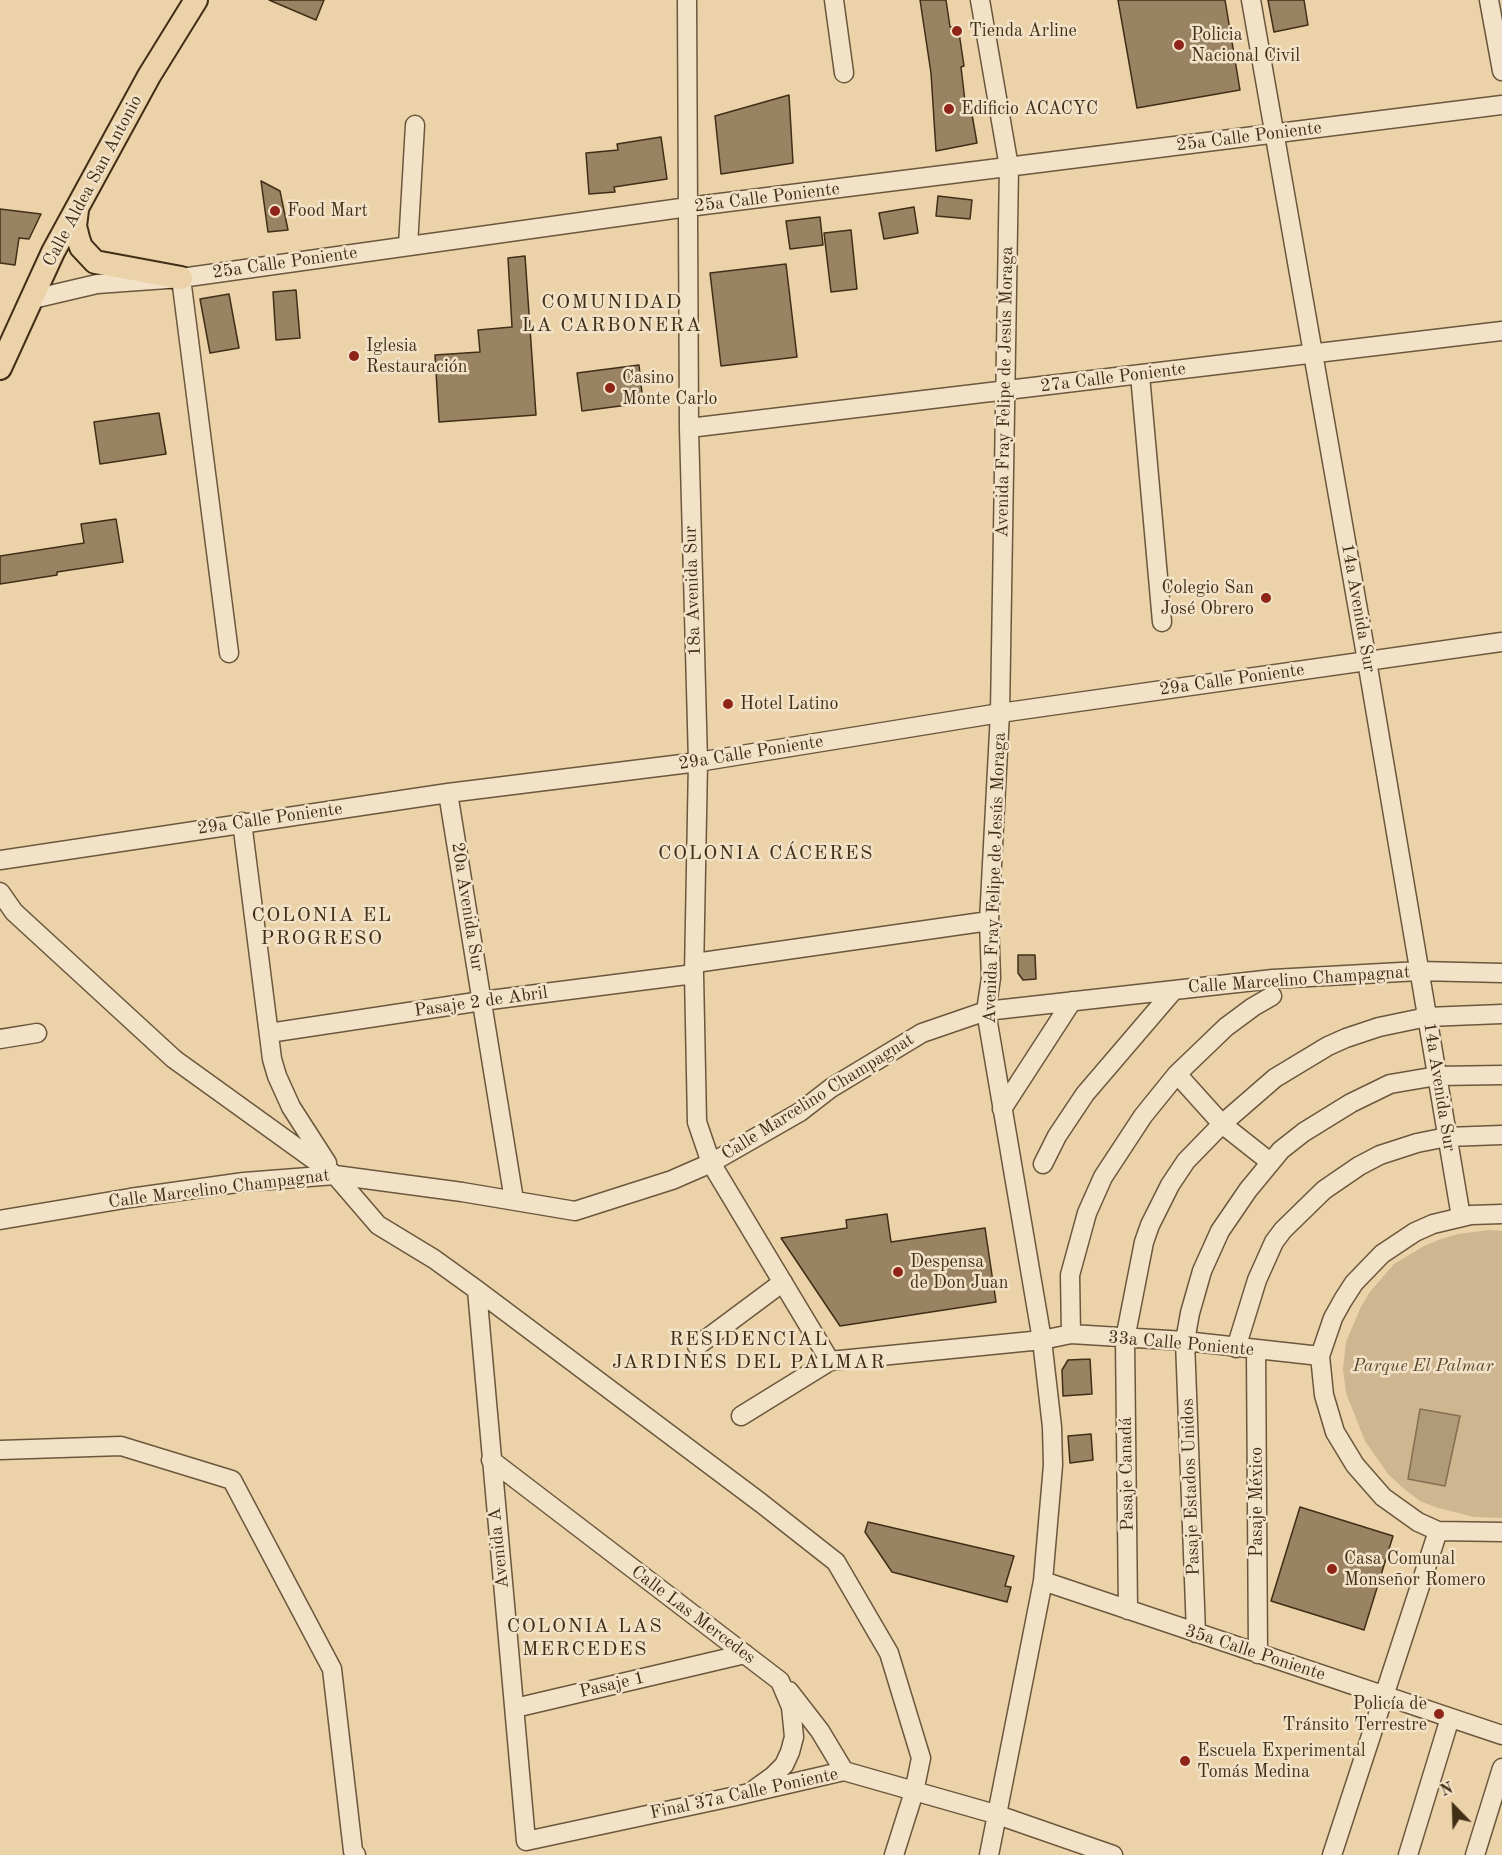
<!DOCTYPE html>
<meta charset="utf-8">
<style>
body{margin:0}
#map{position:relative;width:1502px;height:1855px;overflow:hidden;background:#ebd2a9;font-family:"Old Standard TT",serif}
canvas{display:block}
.north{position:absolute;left:1424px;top:1777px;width:60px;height:60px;-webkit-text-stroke:4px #f2e2c7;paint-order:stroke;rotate:337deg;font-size:16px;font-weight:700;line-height:24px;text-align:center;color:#402e17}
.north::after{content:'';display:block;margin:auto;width:21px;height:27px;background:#402e17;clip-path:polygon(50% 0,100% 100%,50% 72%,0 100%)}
</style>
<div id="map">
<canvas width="1502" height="1855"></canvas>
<div class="north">N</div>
</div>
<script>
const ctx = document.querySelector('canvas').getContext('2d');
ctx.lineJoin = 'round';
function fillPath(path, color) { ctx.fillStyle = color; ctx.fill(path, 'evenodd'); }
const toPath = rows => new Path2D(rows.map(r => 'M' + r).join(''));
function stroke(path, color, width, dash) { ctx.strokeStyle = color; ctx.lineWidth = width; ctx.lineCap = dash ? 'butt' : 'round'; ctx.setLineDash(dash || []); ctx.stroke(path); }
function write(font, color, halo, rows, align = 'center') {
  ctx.font = font + ' "Old Standard TT",serif'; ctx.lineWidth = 5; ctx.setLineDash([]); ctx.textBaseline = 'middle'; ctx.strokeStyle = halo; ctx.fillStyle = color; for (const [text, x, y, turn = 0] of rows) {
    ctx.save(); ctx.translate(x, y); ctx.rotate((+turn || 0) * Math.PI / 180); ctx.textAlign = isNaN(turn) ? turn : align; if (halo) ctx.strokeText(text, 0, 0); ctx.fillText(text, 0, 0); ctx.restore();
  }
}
fillPath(toPath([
 [1489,1230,1502,1231,1502,1518,1474,1517,1438,1508,1420,1501,1403,1488,1388,1474,1365,1441,1346,1393,1343,1369,1346,1342,1360,1309,1369,1293,1394,1264,1424,1246,1441,1239,1458,1234]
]), '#ceb690');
const water = toPath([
 [1420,1409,1460,1416,1445,1486,1408,1479,1420,1409]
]);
fillPath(water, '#b19a77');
stroke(water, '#846f51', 1.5);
const building = toPath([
 [269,0,324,0,316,20,269,0],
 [920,0,946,0,950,27,958,26,964,66,961,67,966,110,971,109,977,143,936,151,931,73,920,0],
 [1118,0,1225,0,1240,90,1137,108,1118,0],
 [1268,0,1304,0,1308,25,1274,32,1268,0],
 [789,95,793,163,721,174,715,116,789,95],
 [661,137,667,179,614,187,615,192,589,194,586,153,618,150,617,144,661,137],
 [261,181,280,191,288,230,268,232,261,181],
 [938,196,972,200,970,219,936,216,938,196],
 [914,207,918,233,884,239,879,213,914,207],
 [0,209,41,214,29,239,19,238,15,265,0,263,0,209],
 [820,217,823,245,790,249,786,221,820,217],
 [851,230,857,289,831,292,824,233,851,230],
 [525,256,536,415,439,422,435,355,480,352,478,330,512,327,508,258,525,256],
 [786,264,797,357,721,366,710,273,786,264],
 [296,290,300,338,276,340,273,292,296,290],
 [229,294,239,348,210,353,200,299,229,294],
 [639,365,643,403,582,411,577,373,639,365],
 [159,413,166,454,100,464,94,422,159,413],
 [116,519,123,562,57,572,57,575,0,584,0,556,84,543,81,524,116,519],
 [1018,955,1035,955,1036,979,1023,980,1018,973,1018,955],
 [887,1214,891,1242,985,1228,996,1302,840,1326,781,1238,847,1228,846,1220,887,1214],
 [1090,1359,1092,1394,1063,1396,1062,1370,1068,1360,1090,1359],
 [1091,1434,1093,1460,1070,1463,1068,1436,1091,1434],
 [1300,1507,1393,1536,1364,1630,1271,1601,1300,1507],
 [868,1522,1014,1556,1005,1586,1011,1587,1007,1602,892,1572,865,1532,868,1522]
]);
fillPath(building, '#998363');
stroke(building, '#402e17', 1.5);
const minor = toPath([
 [687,0,689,428,698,762,694,974,697,1122,711,1163,830,1361,1042,1340,1071,1334,1185,1341,1320,1356],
 [834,0,844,73],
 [980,0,1009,167,1000,713,989,921,991,978,986,1011,1042,1340,1052,1427,1053,1465,1043,1581,989,1855],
 [1251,0,1367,661,1461,1217],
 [1489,0,1502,71],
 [408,246,415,125],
 [181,278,229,653],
 [33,299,97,284,181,278,688,207,1502,105],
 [1140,375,1162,622],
 [689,428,1502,331],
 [448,793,514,1200],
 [242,822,272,1059,277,1076,291,1107,327,1163],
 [0,860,448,793,698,762,1000,713,1502,642],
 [0,892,14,912,174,1059,335,1175,378,1225,434,1259,477,1290,761,1503,836,1562,889,1653,921,1758,914,1792,894,1855],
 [695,963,989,921],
 [269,1033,482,1001,694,974],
 [0,1039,37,1033],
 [1177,1074,1222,1124,1270,1162],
 [1002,1109,1072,1001],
 [1043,1164,1057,1136,1085,1094,1174,990],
 [1502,1214,1471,1215,1433,1224,1415,1232,1382,1254,1354,1283,1343,1300,1333,1318,1320,1356,1324,1395,1335,1432,1355,1465,1383,1497,1418,1522,1438,1531,1502,1532],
 [0,1220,130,1198,244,1182,335,1175,462,1192,575,1211,672,1180,711,1163,800,1112,831,1088,922,1033,986,1011,1273,979,1419,971,1502,973],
 [477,1290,526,1841,736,1796,844,1771,995,1814,1113,1855],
 [1071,1334,1070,1275,1087,1213,1103,1177,1143,1116,1177,1074,1226,1027,1253,1007,1272,996],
 [697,1346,783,1282],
 [1236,1348,1257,1280,1274,1242,1283,1230,1324,1190,1359,1166,1380,1155,1417,1143,1447,1137,1502,1135],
 [1256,1350,1258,1654],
 [741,1416,830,1361],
 [0,1450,121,1446,232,1480,332,1669,353,1851,356,1855],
 [491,1460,780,1681,791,1707,794,1737,790,1752,784,1765,773,1776,755,1789],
 [1043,1581,1502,1735],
 [1128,1610,1125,1339,1144,1242,1150,1225,1170,1185,1186,1161,1222,1124,1275,1078,1328,1046,1346,1038,1379,1027,1427,1017,1502,1014],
 [1196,1633,1185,1341,1190,1313,1202,1271,1220,1231,1248,1190,1281,1150,1304,1132,1351,1103,1390,1084,1437,1076,1502,1075],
 [789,1691,820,1731,844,1771],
 [515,1708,745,1654],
 [1332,1855,1438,1531],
 [1408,1855,1450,1718],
 [1475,1855,1502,1768]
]);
const major = toPath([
 [77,210,75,226,78,238,81,247,95,262,181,278],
 [0,368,53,252,149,76,196,0]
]);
stroke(minor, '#6b573c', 21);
stroke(major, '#402e17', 26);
stroke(minor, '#f2e2c7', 18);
stroke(major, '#ebd2a9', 22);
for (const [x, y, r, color] of [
 [957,31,6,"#8f2418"],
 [1179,45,6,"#8f2418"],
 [949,109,6,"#8f2418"],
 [275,211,6,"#8f2418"],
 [354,356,6,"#8f2418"],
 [610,388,6,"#8f2418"],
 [1266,598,6,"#8f2418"],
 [728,704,6,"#8f2418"],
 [898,1272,6,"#8f2418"],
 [1332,1569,6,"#8f2418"],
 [1439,1714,6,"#8f2418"],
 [1185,1761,6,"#8f2418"]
]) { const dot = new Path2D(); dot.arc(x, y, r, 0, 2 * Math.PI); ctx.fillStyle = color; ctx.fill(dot); stroke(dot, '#f2e2c7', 2); }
write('18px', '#402e17', '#f2e2c7', [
 ["Tienda Arline",969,31],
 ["Policia",1191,35],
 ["Nacional Civil",1191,56],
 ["Edificio ACACYC",961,109],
 ["Food Mart",287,211],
 ["Iglesia",366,346],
 ["Restauración",366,367],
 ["Casino",622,378],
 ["Monte Carlo",622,399],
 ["Colegio San",1254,588,"right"],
 ["José Obrero",1254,609,"right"],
 ["Hotel Latino",740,704],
 ["Despensa",910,1262],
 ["de Don Juan",910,1283],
 ["Casa Comunal",1344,1559],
 ["Monseñor Romero",1344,1580],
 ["Policía de",1427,1704,"right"],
 ["Tránsito Terrestre",1427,1725,"right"],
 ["Escuela Experimental",1197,1751],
 ["Tomás Medina",1197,1772]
], 'left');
write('18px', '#402e17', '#f2e2c7', [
 ["25a Calle Poniente",1249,137,-7],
 ["Calle Aldea San Antonio",93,181,-62],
 ["25a Calle Poniente",767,198,-7],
 ["25a Calle Poniente",285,263,-8],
 ["27a Calle Poniente",1113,378,-7],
 ["Avenida Fray Felipe de Jesús Moraga",1005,392,-89],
 ["18a Avenida Sur",693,591,-92],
 ["14a Avenida Sur",1358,608,80],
 ["29a Calle Poniente",1232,680,-8],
 ["29a Calle Poniente",751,753,-9],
 ["29a Calle Poniente",270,819,-8],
 ["Avenida Fray Felipe de Jesús Moraga",995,878,-88],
 ["20a Avenida Sur",467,907,81],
 ["Calle Marcelino Champagnat",1299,980,-4],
 ["Pasaje 2 de Abril",481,1002,-8],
 ["14a Avenida Sur",1439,1087,81],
 ["Calle Marcelino Champagnat",818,1097,-32],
 ["Calle Marcelino Champagnat",219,1189,-7],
 ["33a Calle Poniente",1181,1344,5],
 ["Pasaje Canadá",1127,1474,-91],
 ["Pasaje Estados Unidos",1191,1487,-92],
 ["Pasaje México",1257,1502,-90],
 ["Avenida A",499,1548,-96],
 ["Calle Las Mercedes",693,1615,37],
 ["35a Calle Poniente",1255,1653,18],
 ["Pasaje 1",612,1685,-13],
 ["Final 37a Calle Poniente",744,1794,-12]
]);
write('italic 18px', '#5c492f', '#f2e2c7', [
 ["Parque El Palmar",1423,1366]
]);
ctx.letterSpacing = '1.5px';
write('20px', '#402e17', '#f2e2c7', [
 ["COMUNIDAD",612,303],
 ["LA CARBONERA",612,326],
 ["COLONIA CÁCERES",766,854],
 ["COLONIA EL",322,916],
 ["PROGRESO",322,939],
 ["RESIDENCIAL",749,1340],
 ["JARDINES DEL PALMAR",749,1363],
 ["COLONIA LAS",585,1627],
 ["MERCEDES",585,1650]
]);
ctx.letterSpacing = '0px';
</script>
